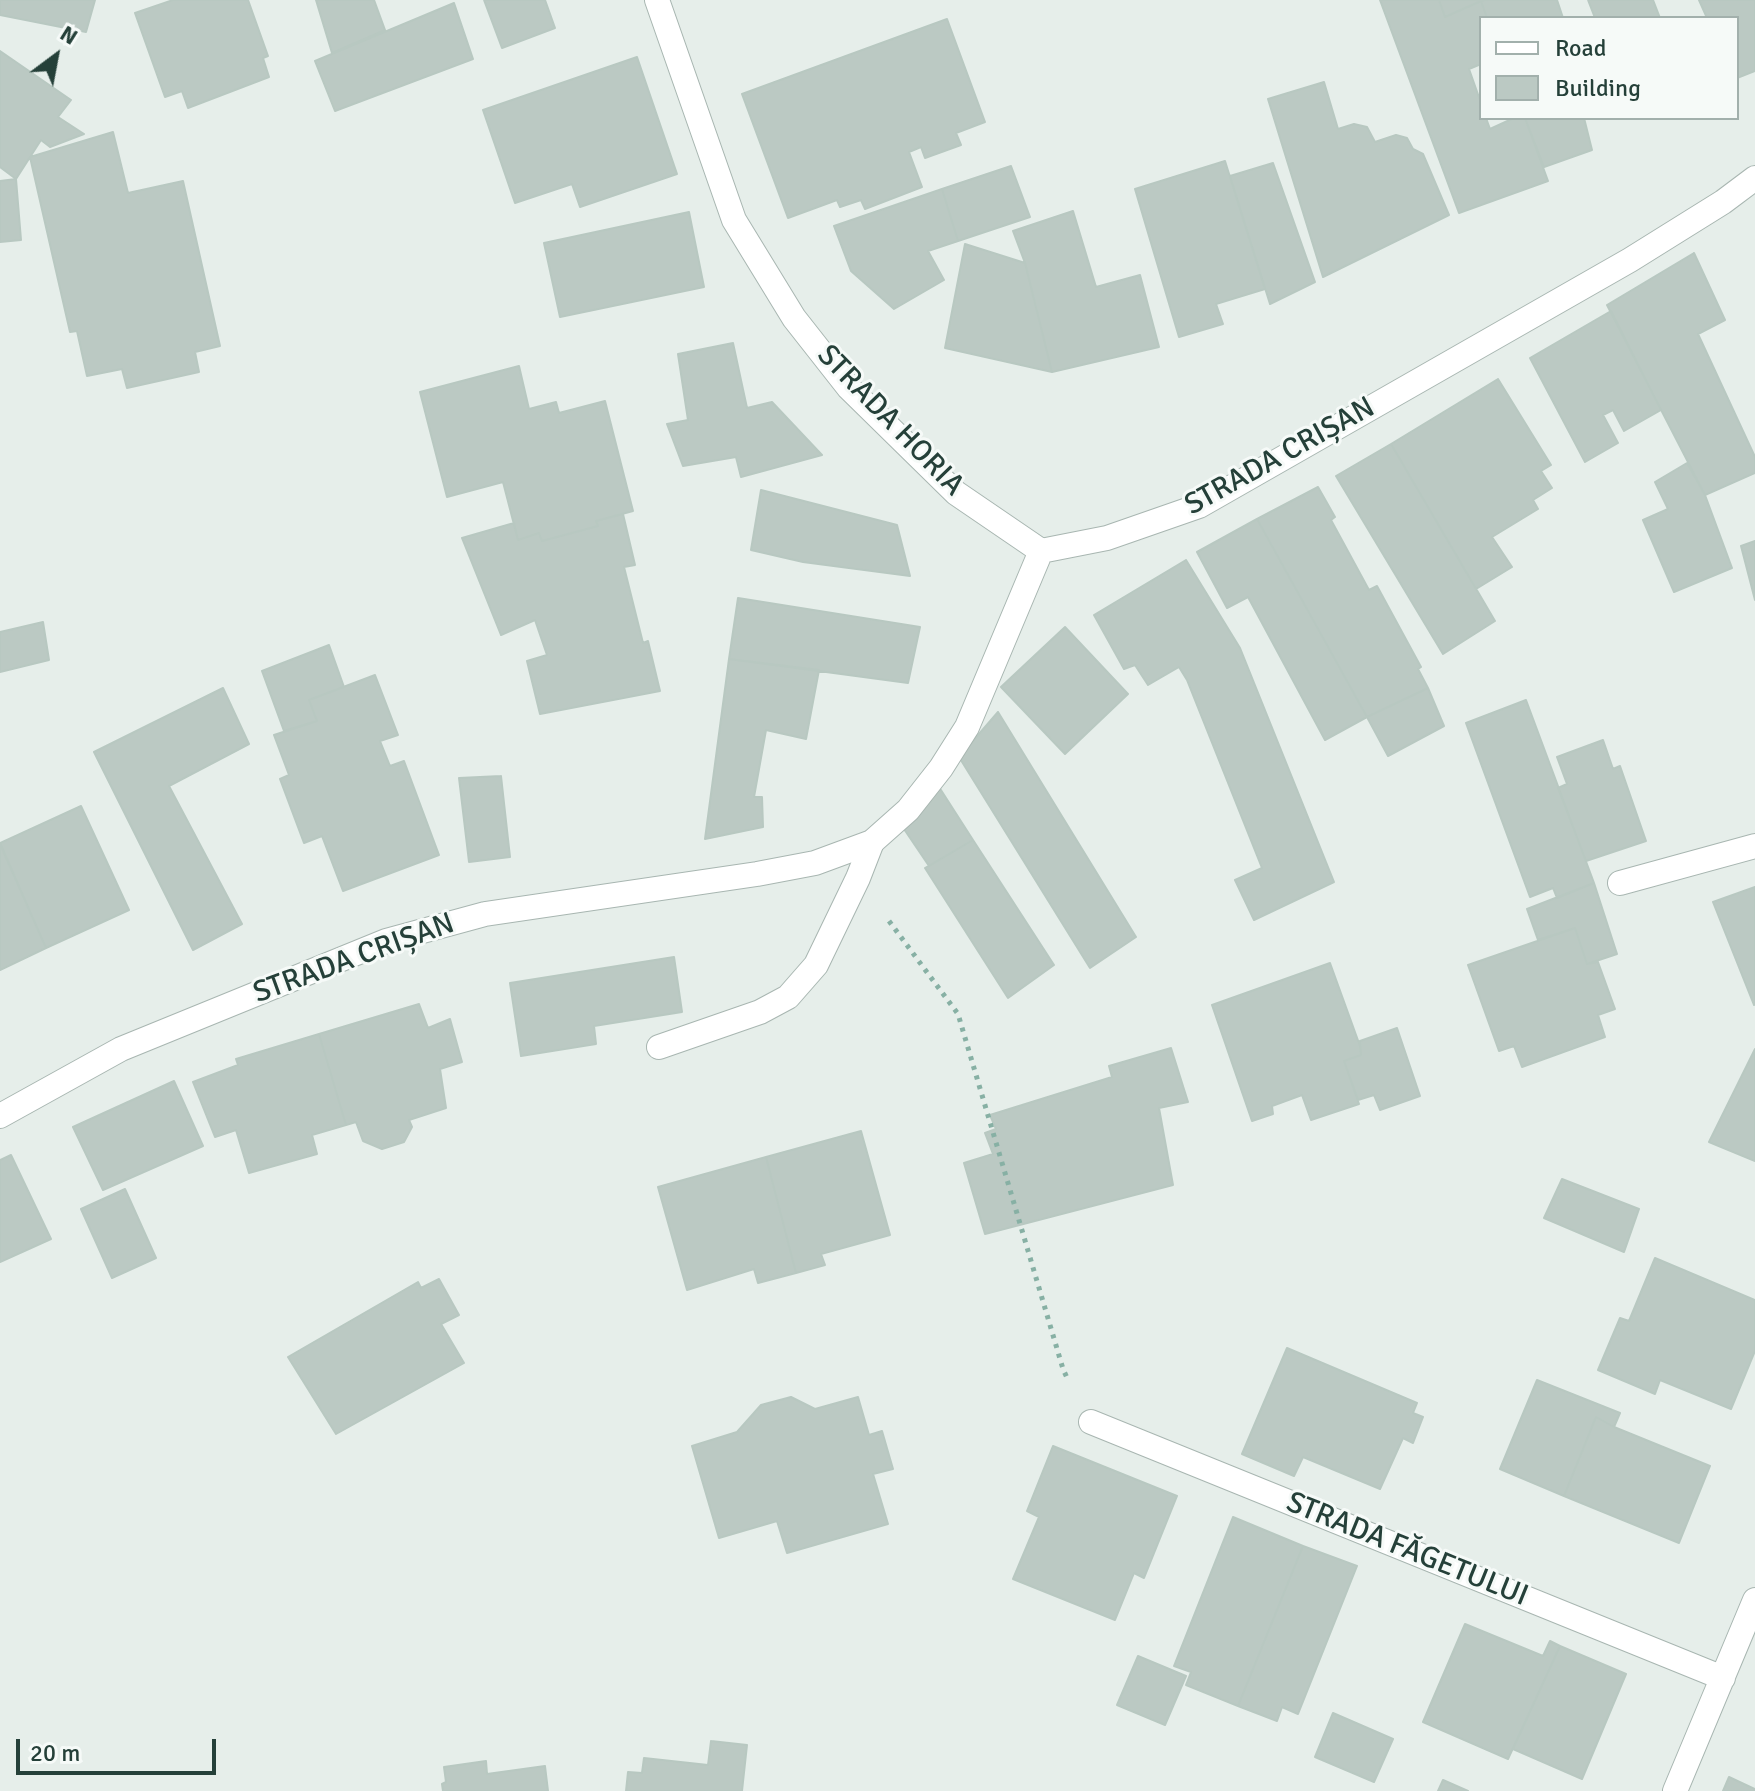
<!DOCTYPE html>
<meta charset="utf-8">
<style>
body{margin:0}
#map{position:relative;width:1755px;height:1791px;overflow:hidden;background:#e6eeea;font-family:Signika,sans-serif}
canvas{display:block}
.legend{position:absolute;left:1479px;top:16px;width:260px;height:104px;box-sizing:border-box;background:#f6faf8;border:2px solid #a2b0ac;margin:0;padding:10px 14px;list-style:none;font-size:24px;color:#254039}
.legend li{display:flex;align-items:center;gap:16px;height:40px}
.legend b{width:40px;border:2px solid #a2b0ac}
.north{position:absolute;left:16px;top:16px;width:80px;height:80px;-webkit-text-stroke:6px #f6faf8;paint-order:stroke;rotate:32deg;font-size:22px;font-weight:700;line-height:32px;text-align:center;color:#254039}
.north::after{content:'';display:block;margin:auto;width:28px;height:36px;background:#254039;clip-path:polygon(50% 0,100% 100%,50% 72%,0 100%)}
.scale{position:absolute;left:16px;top:1739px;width:200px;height:36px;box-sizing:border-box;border:4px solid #254039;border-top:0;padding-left:10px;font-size:24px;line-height:28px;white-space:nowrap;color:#254039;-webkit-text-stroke:6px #f6faf8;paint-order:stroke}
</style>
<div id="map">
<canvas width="1755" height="1791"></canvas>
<ul class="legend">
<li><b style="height:10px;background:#fff"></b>Road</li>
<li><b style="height:22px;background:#bbc9c3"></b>Building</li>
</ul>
<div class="north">N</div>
<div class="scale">20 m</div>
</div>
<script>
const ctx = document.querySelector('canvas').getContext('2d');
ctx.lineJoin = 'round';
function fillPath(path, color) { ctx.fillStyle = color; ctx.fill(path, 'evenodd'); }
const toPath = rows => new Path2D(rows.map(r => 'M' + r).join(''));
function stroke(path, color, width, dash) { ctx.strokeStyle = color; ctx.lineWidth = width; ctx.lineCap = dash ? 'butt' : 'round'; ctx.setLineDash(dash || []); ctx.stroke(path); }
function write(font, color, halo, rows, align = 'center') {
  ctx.font = font + ' Signika,sans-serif'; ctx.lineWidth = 6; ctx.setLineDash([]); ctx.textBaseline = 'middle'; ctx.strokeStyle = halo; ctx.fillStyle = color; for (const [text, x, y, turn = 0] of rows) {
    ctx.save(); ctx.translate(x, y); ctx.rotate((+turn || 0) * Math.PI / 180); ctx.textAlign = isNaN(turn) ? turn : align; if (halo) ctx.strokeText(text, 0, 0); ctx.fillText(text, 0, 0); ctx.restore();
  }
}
const building = toPath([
 [0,0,95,0,86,32,0,15,0,0],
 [173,0,248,0,268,56,263,58,269,77,188,108,182,91,165,97,135,13,173,0],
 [316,0,374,0,385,30,332,53,316,0],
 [484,0,545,0,555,28,502,48,484,0],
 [1380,0,1439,0,1445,17,1481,1,1487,18,1481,18,1481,64,1469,69,1481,103,1481,118,1486,118,1490,129,1514,118,1525,118,1548,181,1459,213,1380,0],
 [1439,0,1480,0,1481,1,1445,17,1439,0],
 [1485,0,1557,0,1563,18,1487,18,1481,1,1485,0],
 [1588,0,1653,0,1660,18,1595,18,1588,0],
 [1699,0,1755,0,1755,71,1737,78,1737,18,1707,18,1699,0],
 [454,3,473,59,335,111,315,61,454,3],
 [947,19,985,122,956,133,961,145,925,158,921,147,909,152,922,187,865,209,861,200,840,207,837,200,788,218,742,94,947,19],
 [0,51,71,100,58,117,84,134,50,147,41,140,16,179,0,167,0,51],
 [637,57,677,174,580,207,572,184,515,203,483,110,637,57],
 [1324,82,1338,129,1354,124,1367,127,1375,142,1396,135,1407,138,1413,149,1423,154,1449,215,1323,277,1268,99,1324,82],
 [1525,118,1584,118,1592,150,1544,167,1525,118],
 [113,132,128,193,183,181,220,346,195,352,199,372,127,388,122,369,87,376,77,331,70,332,30,157,113,132],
 [1225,161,1265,289,1216,304,1223,324,1179,337,1135,189,1225,161],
 [1273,163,1315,282,1270,304,1230,176,1273,163],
 [1011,166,1030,217,958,241,942,189,1011,166],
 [16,179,21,240,0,242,0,181,16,179],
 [942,189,958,241,928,251,944,280,894,309,851,271,834,226,942,189],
 [1073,211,1096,287,1140,275,1159,347,1052,372,1025,263,1013,231,1073,211],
 [689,212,704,287,560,317,544,243,689,212],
 [965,244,1025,263,1052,372,945,348,965,244],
 [1694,253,1725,320,1698,334,1755,457,1755,473,1705,495,1607,305,1694,253],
 [1611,311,1661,410,1624,431,1613,410,1603,415,1618,443,1585,462,1530,358,1611,311],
 [733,343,747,408,772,402,822,455,741,477,736,457,683,466,667,424,688,420,678,354,733,343],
 [519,366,529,409,556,402,559,413,605,401,633,511,596,521,598,526,542,541,539,533,518,540,503,482,447,497,420,392,519,366],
 [1498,379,1551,465,1541,471,1552,488,1533,500,1538,509,1492,537,1512,567,1476,589,1391,444,1498,379],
 [1391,444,1495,621,1443,654,1336,476,1391,444],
 [1687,463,1705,495,1732,568,1674,592,1643,520,1668,509,1655,482,1687,463],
 [1318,487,1335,517,1331,520,1369,590,1377,586,1421,667,1418,669,1428,688,1367,717,1257,519,1318,487],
 [761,490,897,525,910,576,803,562,751,550,761,490],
 [623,514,635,565,624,567,643,643,648,641,660,691,540,714,527,661,547,655,535,620,501,635,462,538,514,523,518,540,539,533,542,541,598,526,596,521,623,514],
 [1257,519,1367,717,1325,740,1248,597,1227,608,1197,552,1257,519],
 [1755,541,1755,600,1741,546,1755,541],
 [1186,560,1240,648,1334,882,1254,920,1235,880,1262,868,1187,680,1179,667,1148,685,1135,665,1124,669,1094,615,1186,560],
 [738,598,920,627,908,683,729,659,738,598],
 [43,622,49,660,0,672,0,632,43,622],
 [1065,627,1128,694,1065,754,1001,687,1065,627],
 [329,645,344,687,309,700,317,721,284,731,262,671,329,645],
 [729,659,819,670,806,739,766,730,754,797,762,797,763,827,705,839,729,659],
 [375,675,398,735,380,741,390,766,404,761,439,855,343,891,322,836,304,843,280,779,289,775,274,735,317,721,309,700,375,675],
 [223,688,249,744,169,786,242,924,193,950,94,752,223,688],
 [1428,688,1444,726,1388,756,1367,717,1428,688],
 [1526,700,1594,883,1557,898,1553,888,1530,897,1466,723,1526,700],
 [998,712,1136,937,1090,968,959,757,998,712],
 [1603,740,1613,769,1620,766,1646,841,1586,861,1558,788,1567,784,1557,757,1603,740],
 [501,776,510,857,469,862,459,778,501,776],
 [939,787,973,840,929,866,904,829,939,787],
 [81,806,129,910,46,948,0,843,81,806],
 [973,840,1054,965,1008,998,925,868,973,840],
 [0,844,46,948,0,970,0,844],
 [1594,883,1617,954,1587,964,1575,928,1538,940,1527,909,1594,883],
 [1755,887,1755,1004,1754,1005,1713,902,1755,887],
 [1575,928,1587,964,1598,962,1615,1009,1598,1015,1605,1037,1522,1067,1514,1046,1499,1051,1468,965,1575,928],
 [674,957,682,1012,594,1026,596,1044,521,1056,510,983,674,957],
 [1330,963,1360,1046,1361,1055,1344,1061,1359,1104,1311,1120,1302,1095,1272,1106,1273,1114,1252,1121,1212,1005,1330,963],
 [419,1004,428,1028,450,1019,462,1062,440,1069,446,1108,409,1120,412,1127,404,1142,382,1149,363,1141,356,1122,346,1125,319,1034,419,1004],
 [1397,1028,1420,1096,1380,1110,1374,1095,1358,1100,1344,1061,1361,1055,1360,1041,1397,1028],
 [319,1034,346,1125,312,1135,317,1154,249,1173,236,1130,215,1137,193,1082,238,1065,236,1059,319,1034],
 [1171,1048,1188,1102,1159,1108,1173,1185,985,1234,964,1163,993,1154,985,1133,996,1129,990,1115,1112,1077,1109,1066,1171,1048],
 [1755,1049,1755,1161,1709,1142,1755,1049],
 [174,1081,203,1146,103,1190,73,1127,174,1081],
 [861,1131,890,1235,821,1254,825,1265,796,1273,766,1157,861,1131],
 [11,1155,51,1239,0,1262,0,1160,11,1155],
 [766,1157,796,1273,758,1283,754,1269,687,1290,658,1187,766,1157],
 [1562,1179,1639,1209,1624,1252,1544,1218,1562,1179],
 [125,1189,156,1258,112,1278,81,1209,125,1189],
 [1655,1258,1755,1300,1755,1351,1731,1409,1660,1380,1655,1394,1598,1370,1620,1318,1629,1321,1655,1258],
 [439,1279,459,1315,441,1324,464,1363,336,1434,288,1357,418,1282,421,1288,439,1279],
 [1287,1348,1417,1403,1413,1413,1423,1417,1413,1443,1403,1438,1380,1489,1303,1457,1294,1476,1242,1454,1287,1348],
 [1537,1380,1620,1413,1614,1427,1596,1417,1564,1496,1500,1469,1537,1380],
 [791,1397,815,1409,858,1397,869,1435,882,1431,893,1469,873,1474,888,1524,787,1553,777,1521,719,1538,692,1446,737,1432,761,1405,791,1397],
 [1596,1417,1614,1427,1710,1466,1679,1543,1564,1496,1596,1417],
 [1053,1446,1177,1496,1144,1578,1134,1573,1115,1620,1013,1579,1039,1517,1027,1511,1053,1446],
 [1233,1517,1303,1546,1238,1706,1186,1685,1191,1672,1174,1666,1233,1517],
 [1303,1546,1357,1566,1298,1714,1282,1707,1277,1721,1238,1706,1303,1546],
 [1465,1624,1543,1656,1550,1641,1560,1646,1508,1759,1423,1722,1465,1624],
 [1560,1646,1626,1674,1582,1779,1513,1749,1560,1646],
 [1138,1656,1186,1676,1165,1725,1117,1705,1138,1656],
 [1333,1713,1393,1739,1374,1782,1315,1757,1333,1713],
 [711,1741,747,1745,742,1791,626,1791,628,1772,642,1773,644,1758,708,1765,711,1741],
 [486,1761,487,1774,545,1766,548,1791,443,1791,442,1784,446,1782,444,1767,486,1761],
 [1729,1777,1755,1789,1755,1791,1723,1791,1729,1777],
 [1443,1780,1468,1791,1438,1791,1443,1780]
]);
fillPath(building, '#bbc9c3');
stroke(building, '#b8c8c1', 2);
const lane = toPath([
 [659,1047,760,1012,788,997,816,965,858,878,872,842]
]);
const street = toPath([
 [657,0,734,220,794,318,849,388,956,493,1041,551],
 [1041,551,1107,538,1199,506,1630,260,1723,202,1755,178],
 [1620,883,1755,846],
 [0,1116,121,1049,386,941,485,914,757,874,815,863,872,842,908,810,941,768,967,727,1041,551],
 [1091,1422,1723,1678],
 [1675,1791,1755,1600]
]);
stroke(lane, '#a8b6b1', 26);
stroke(street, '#a8b6b1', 26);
stroke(toPath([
 [889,921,958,1014,1063,1369,1068,1380]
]), '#87b0a4', 5, [4, 6]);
stroke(lane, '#fff', 24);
stroke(street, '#fff', 24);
write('30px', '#254039', '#f6faf8', [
 ["STRADA HORIA",890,421,46],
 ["STRADA CRIȘAN",1280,457,-29],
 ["STRADA CRIȘAN",354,959,-20],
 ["STRADA FĂGETULUI",1407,1550,22]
]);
</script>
